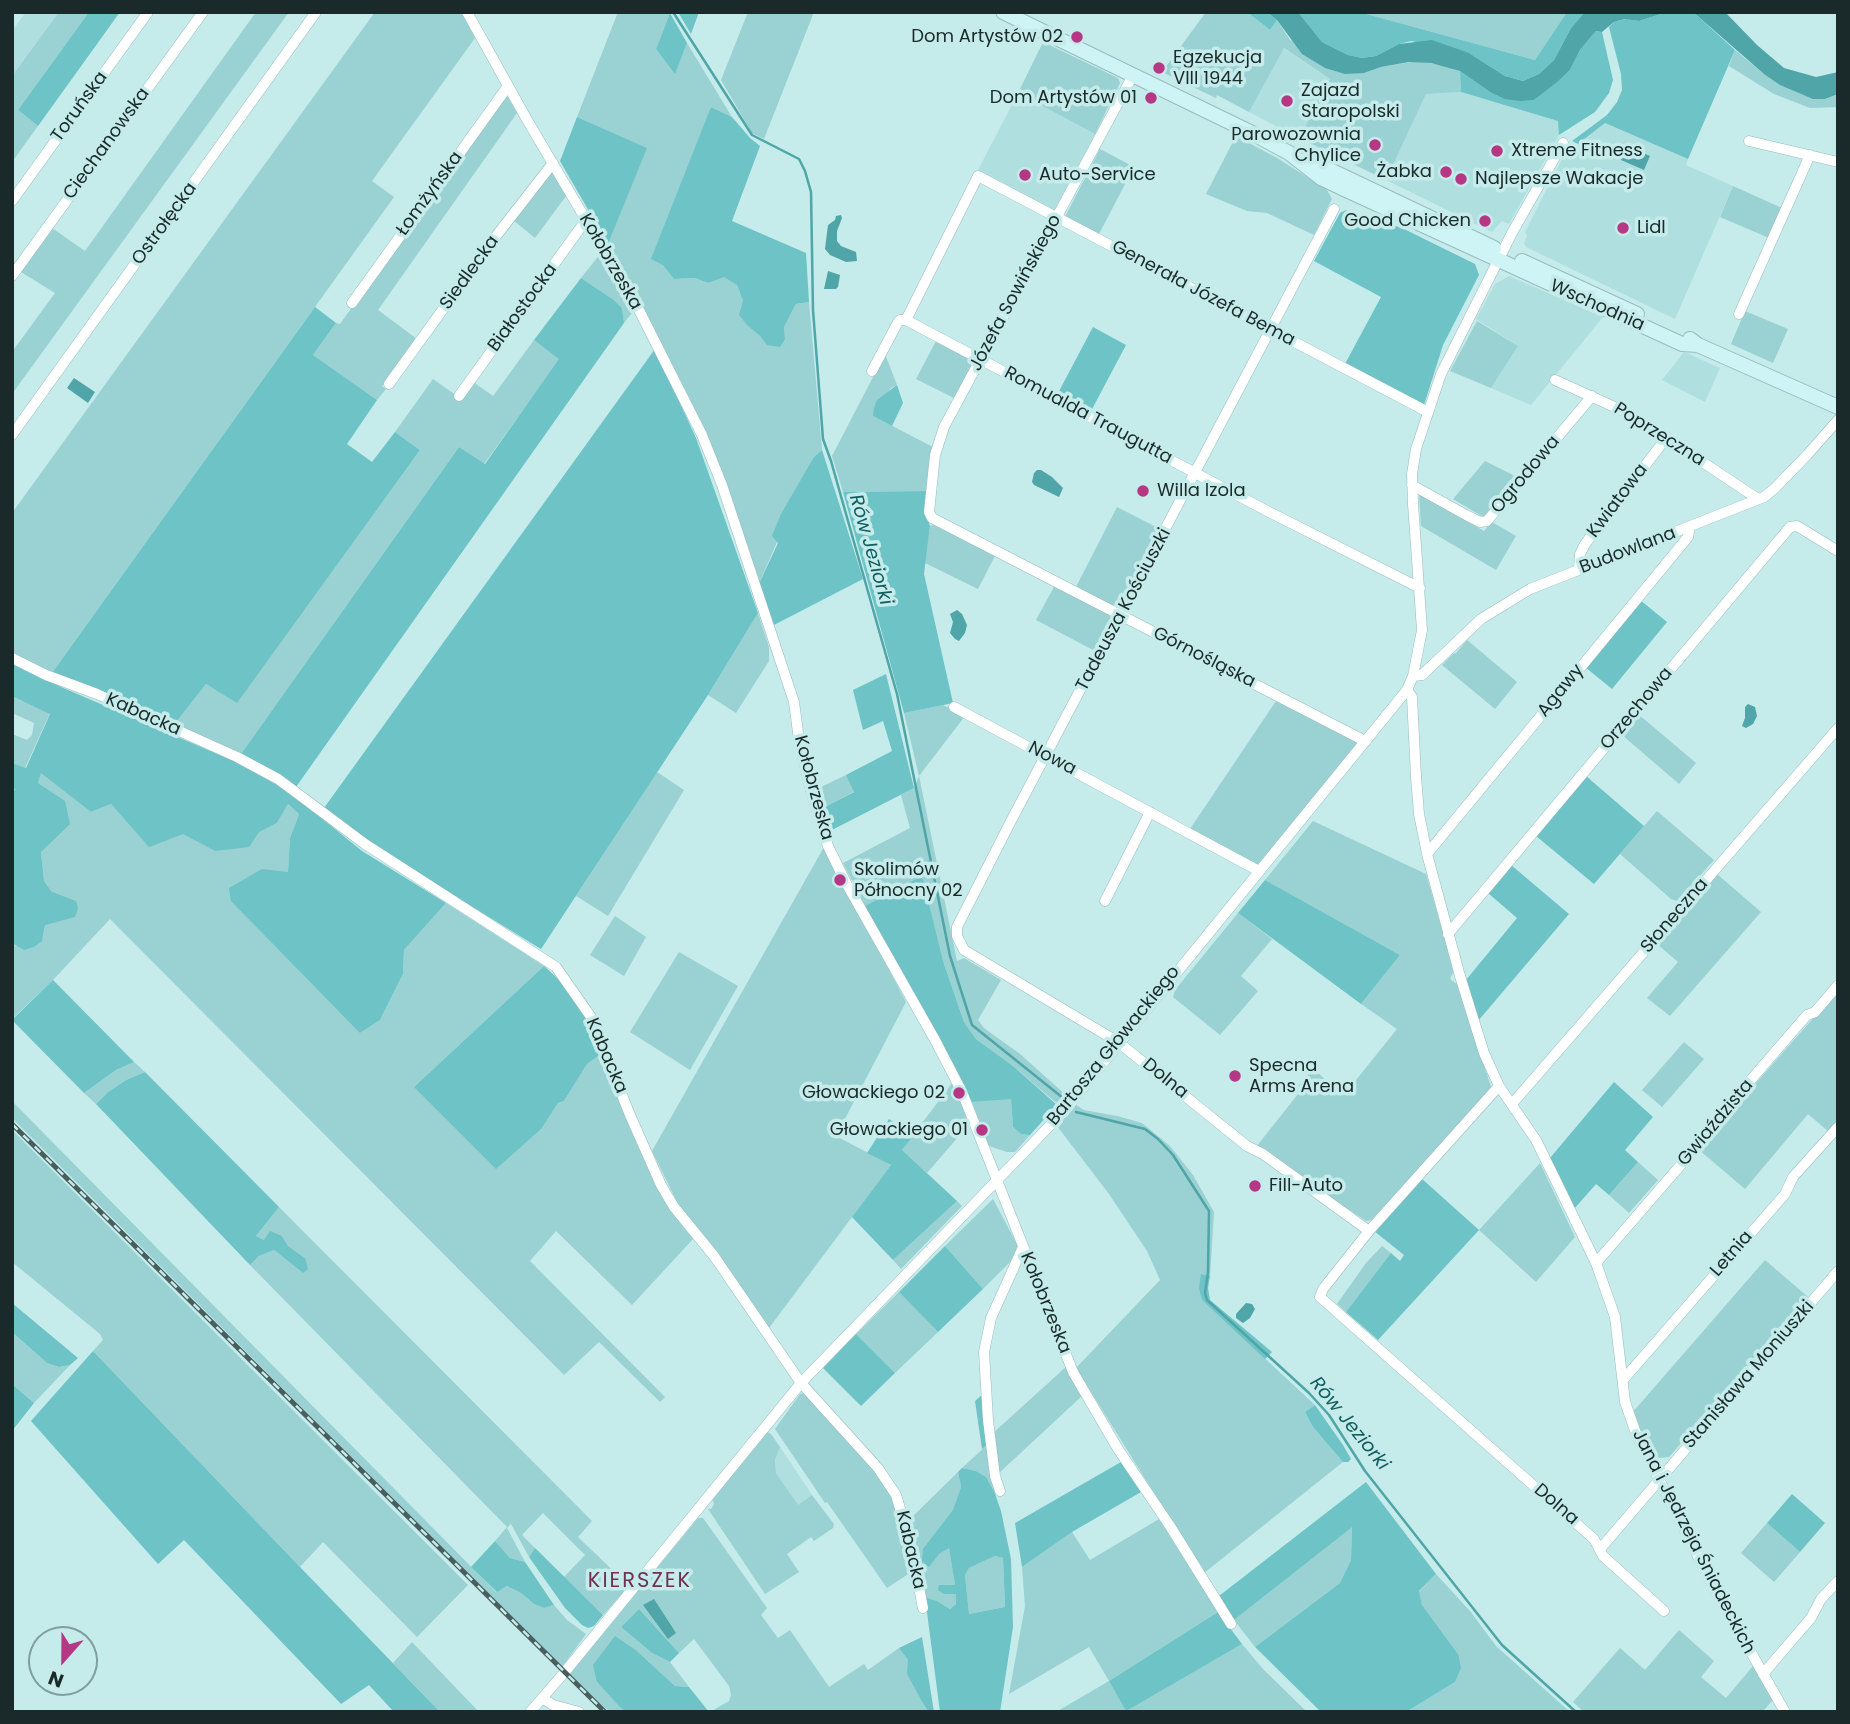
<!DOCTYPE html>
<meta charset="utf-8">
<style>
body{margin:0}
#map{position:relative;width:1850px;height:1724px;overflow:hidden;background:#c5ebeb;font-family:Poppins,sans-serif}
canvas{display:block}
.frame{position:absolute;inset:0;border:14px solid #1a2929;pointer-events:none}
.north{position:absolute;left:28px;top:1626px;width:70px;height:70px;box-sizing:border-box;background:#c5ebeb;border:2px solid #819d9d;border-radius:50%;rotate:201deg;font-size:19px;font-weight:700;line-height:28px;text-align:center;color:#1a2929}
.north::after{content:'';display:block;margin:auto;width:24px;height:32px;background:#b63784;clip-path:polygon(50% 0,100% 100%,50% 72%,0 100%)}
</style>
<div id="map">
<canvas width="1850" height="1724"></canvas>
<div class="frame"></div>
<div class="north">N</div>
</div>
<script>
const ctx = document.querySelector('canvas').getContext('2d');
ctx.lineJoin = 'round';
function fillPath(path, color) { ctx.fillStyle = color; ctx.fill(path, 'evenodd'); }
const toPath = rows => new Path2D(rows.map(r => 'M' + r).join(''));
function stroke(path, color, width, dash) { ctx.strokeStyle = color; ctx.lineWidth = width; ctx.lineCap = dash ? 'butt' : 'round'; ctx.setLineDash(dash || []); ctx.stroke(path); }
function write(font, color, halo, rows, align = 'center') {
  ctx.font = font + ' Poppins,sans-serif'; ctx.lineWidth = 7; ctx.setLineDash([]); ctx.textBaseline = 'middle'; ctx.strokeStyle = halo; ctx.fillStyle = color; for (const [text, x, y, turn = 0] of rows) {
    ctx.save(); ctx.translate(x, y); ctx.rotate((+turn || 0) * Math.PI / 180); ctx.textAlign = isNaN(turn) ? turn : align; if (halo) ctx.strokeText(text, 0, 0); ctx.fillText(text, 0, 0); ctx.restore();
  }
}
fillPath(toPath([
 [26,12,59,12,12,76,12,31],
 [1283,48,1330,79,1299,138,1249,112],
 [1461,92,1559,121,1559,135,1509,224,1502,221,1492,232,1386,180,1426,94],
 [1018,93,1095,134,1054,211,978,170],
 [1605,123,1688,159,1686,165,1733,186,1675,319,1526,247,1524,243,1527,236,1525,232,1563,157],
 [1509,276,1603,317,1531,405,1491,388,1518,346,1476,319,1495,284],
 [1684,352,1720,368,1705,402,1662,380],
 [780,1447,812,1495,798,1506,776,1473,775,1460]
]), '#b0dfe0');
fillPath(toPath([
 [59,12,89,12,18,110,38,126,12,162,12,76],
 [256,12,289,12,12,394,12,352,55,293,21,272,52,228,85,251],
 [375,12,461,12,475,38,372,181,394,197,52,673,20,657,12,651,12,513],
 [618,12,670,13,656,49,675,73,687,43,732,117,711,107,663,264,674,279,695,278,708,283,724,276,737,285,743,301,748,326,761,337,785,339,784,327,796,304,809,302,822,450,814,457,758,586,712,447,637,294,608,244,646,148,577,117],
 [748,12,814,12,764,139,752,133,721,80],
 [1206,12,1247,12,1270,30,1277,20,1290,40,1364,73,1381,67,1418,61,1447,66,1460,71,1461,92,1426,94,1386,180,1299,138,1330,79,1284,48,1249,112,1217,95,1216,98,1162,72],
 [1359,12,1567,12,1535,60],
 [1043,42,1118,78,1120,83,1095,134,1018,93],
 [1735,50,1764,74,1825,99,1838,94,1838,107,1810,108,1774,94,1729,66],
 [506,94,517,113,378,310,417,339,382,386,386,389,377,400,313,355,336,323,340,324],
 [1236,136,1277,158,1327,190,1332,199,1314,235,1267,213,1247,211,1206,194],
 [1100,149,1134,167,1099,234,1065,217],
 [551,171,566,196,535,238,513,220],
 [1733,186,1782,208,1769,238,1720,217],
 [600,254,635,309,624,323,622,308,614,300,581,278],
 [1745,311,1788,329,1773,363,1731,344],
 [1477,321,1518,346,1491,388,1450,371],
 [534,340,560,359,484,464,459,447,241,754,174,725,206,684,237,702,420,450,395,432,433,379,460,398,472,381,493,396],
 [936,341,972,360,973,363,954,398,916,379],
 [885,354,897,385,891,388,873,416,933,447,927,491,843,492,832,456],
 [1485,461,1519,478,1485,518,1453,499],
 [1419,493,1484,531,1492,522,1516,536,1496,570,1421,526],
 [1117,507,1160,529,1118,609,1076,587],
 [938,523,996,554,978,589,925,563,930,526],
 [1055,585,1114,616,1095,651,1036,620],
 [758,613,769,647,769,661,736,713,708,695],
 [1467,640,1517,682,1495,709,1442,665,1453,654,1456,653],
 [12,696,50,713,25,768,12,763,12,734,27,740,32,735,34,723,12,713],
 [1276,701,1358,743,1258,865,1190,829],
 [943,705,965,716,919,776,957,961,964,958,1001,980,978,1020,984,1028,1020,1054,1068,1097,1061,1107,1013,1066,976,1039,964,1022,944,964,922,877,865,906,843,863,910,828,901,795,914,788,919,776,904,713],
 [1638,714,1696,763,1679,784,1621,734,1624,731,1627,732,1631,727,1630,723],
 [41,772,91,812,111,804,149,846,183,833,215,851,277,823,288,804,299,814,290,838,288,873,360,1033,380,1020,403,974,404,950,446,903,544,966,414,1087,542,1128,558,1103,564,1101,587,1064,601,1054,654,1180,675,1216,693,1239,632,1305,556,1231,530,1261,665,1397,660,1402,599,1342,564,1375,110,919,53,980,12,1019,12,943,16,946,42,940,52,892,44,881,41,852,64,801,38,783],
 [657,772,684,790,608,916,576,896],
 [846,775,855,791,825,807,821,787],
 [1657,811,1714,860,1677,901,1671,899,1620,854],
 [1313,821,1426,874,1454,970,1450,979,1458,985,1492,1090,1371,1220,1366,1221,1256,1147,1302,1089,1298,1086,1313,1069,1344,1095,1397,1029,1361,1004,1400,955,1265,880],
 [824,847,906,1002,836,1136,891,1165,766,1332,718,1253,678,1204,652,1151],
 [1717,874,1761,912,1670,1016,1647,998,1678,962,1657,944],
 [1238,913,1272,939,1241,976,1258,991,1220,1035,1173,997,1175,990],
 [615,916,646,937,624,976,590,955],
 [679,952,738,986,690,1070,630,1032],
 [1838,990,1838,1122,1829,1132,1808,1114,1745,1189,1698,1149],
 [1684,1042,1704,1059,1662,1107,1642,1090],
 [134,1062,145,1072,126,1080,108,1092,96,1104,84,1093,116,1070],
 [952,1083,971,1122,927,1173,902,1150],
 [1011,1098,1013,1127,1021,1134,1030,1135,1015,1152,1007,1152,989,1146,972,1102],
 [12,1101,496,1592,507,1586,521,1593,534,1604,544,1608,554,1605,567,1620,586,1634,562,1667,12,1118],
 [1076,1105,1084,1110,1117,1116,1142,1123,1170,1146,1193,1175,1214,1212,1210,1276,1201,1274,1202,1300,1315,1405,1305,1412,1313,1427,1343,1462,1204,1573,1076,1368,1160,1280,1147,1251,1109,1194,1057,1126],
 [12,1130,468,1585,417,1637,323,1542,300,1567,93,1351,103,1340,100,1334,12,1262],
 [1638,1162,1658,1180,1629,1213,1609,1195],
 [1540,1163,1575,1237,1536,1282,1479,1230],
 [993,1199,1019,1248,1015,1257,983,1289,945,1246],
 [957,1201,962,1206,901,1269,893,1260],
 [279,1207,592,1521,578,1537,629,1586,603,1615,564,1577,585,1555,543,1513,522,1535,535,1548,529,1557,511,1524,507,1528,525,1562,510,1558,495,1541,507,1527,250,1265,259,1256,274,1250,303,1273,305,1258,288,1246,282,1236,264,1240,256,1236],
 [1382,1246,1391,1253,1346,1312,1337,1304,1366,1263],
 [1765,1260,1808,1297,1669,1457,1660,1458,1653,1454,1632,1413],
 [899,1292,938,1332,895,1373,856,1334],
 [12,1332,47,1363,59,1367,70,1365,34,1403,12,1384],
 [1067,1366,1083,1395,998,1474,992,1434],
 [805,1393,858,1449,896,1499,913,1571,887,1588,827,1502,825,1503,775,1429,800,1394],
 [766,1431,771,1434,780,1447,775,1460,776,1473,798,1505,812,1495,834,1524,833,1528,814,1541,811,1537,787,1554,799,1572,765,1594,708,1509,711,1509,714,1504,712,1499],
 [988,1444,994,1491,986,1477,976,1471,962,1468],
 [958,1472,961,1487,939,1554,949,1547,955,1585,949,1585,944,1594,956,1594,956,1604,950,1609,937,1601,925,1597,909,1520],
 [698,1518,703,1518,767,1608,761,1615,778,1638,790,1630,829,1687,864,1664,868,1670,899,1648,908,1660,924,1705,929,1712,710,1712,729,1701,731,1695,729,1686,694,1639,679,1653,639,1609,621,1627,652,1653,670,1662,689,1687,675,1686,637,1651,597,1682,626,1712,611,1712,604,1707,570,1674],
 [1159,1519,1218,1612,1109,1681,1126,1710,1242,1644,1263,1669,1307,1712,1056,1712,1109,1681,1089,1647,1009,1694,1025,1606,1022,1567,1072,1532,1090,1560],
 [1767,1523,1800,1552,1774,1582,1741,1553],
 [1352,1526,1351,1560,1340,1583,1255,1647,1234,1620],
 [995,1556,1003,1558,1005,1607,969,1614,965,1575,969,1568],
 [1436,1574,1470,1611,1496,1646,1570,1712,1406,1712,1455,1682,1458,1654,1422,1605,1419,1592],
 [1679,1630,1714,1661,1701,1677,1726,1698,1753,1666,1774,1699,1762,1712,1584,1712,1573,1702,1620,1648,1645,1670],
 [412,1642,479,1712,440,1712,393,1663]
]), '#9ad1d2');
fillPath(toPath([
 [89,12,120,12,38,126,18,110],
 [678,12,699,12,691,34],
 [1247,12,1267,12,1277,20,1270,30],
 [1298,12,1359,12,1535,60,1567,12,1585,12,1571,28,1554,60,1539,74,1523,81,1505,76,1469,53,1411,41,1399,44,1376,56,1362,58,1348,55,1322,42],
 [1667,12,1693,12,1735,50,1688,159,1605,123,1578,144,1572,141,1607,115,1617,102,1622,90,1621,74,1609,27,1614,22,1626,19,1639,21],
 [670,13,687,43,675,74,656,49],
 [1596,31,1602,32,1613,80,1609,93,1595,112,1559,135,1558,121,1461,92,1460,71,1490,92,1534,100,1570,70,1580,50],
 [711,107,732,117,750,138,760,146,732,221,806,253,809,302,796,304,784,327,785,339,780,347,767,345,761,337,748,326,739,315,743,301,737,285,724,277,708,283,695,278,674,279,663,265,651,259],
 [577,117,647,148,608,244,560,161],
 [1346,210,1366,220,1400,227,1475,264,1479,275,1443,345,1424,405,1345,364,1381,297,1314,261,1340,213],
 [581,278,614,300,622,308,624,323,296,787,241,754,459,447,485,464,559,359,534,340],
 [315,307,336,323,313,355,377,400,347,444,372,462,395,432,420,450,237,703,206,684,174,725,52,673],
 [1093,327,1126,345,1090,413,1057,395],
 [655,349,696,438,758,613,708,695,541,949,378,849,324,808],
 [897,385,903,403,892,426,873,416,874,408,877,400],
 [822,450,863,579,772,626,758,586,778,543,772,536,781,514,814,457],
 [927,491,925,512,930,526,924,574,953,703,904,713,843,492],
 [1640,600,1667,622,1612,689,1585,667],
 [12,662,61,687,236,762,288,791,362,851,446,903,404,950,403,974,380,1020,360,1033,231,901,229,888,262,869,288,872,290,838,299,814,288,804,277,823,259,832,249,847,215,851,183,834,149,847,111,804,91,812,41,773,38,783,65,801,70,824,41,852,44,881,52,892,76,901,78,908,75,917,45,925,42,941,34,947,24,950,12,943,12,793,15,789,12,788,12,763,26,768,50,714,12,696],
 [886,674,914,788,828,832,825,807,854,792,846,775,892,751,883,721,863,730,853,690],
 [1586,776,1644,826,1594,884,1536,836],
 [1511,865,1569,914,1478,1021,1466,980,1517,918,1488,893],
 [922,876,944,964,964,1022,976,1039,1013,1066,1057,1105,1030,1135,1021,1134,1013,1127,1011,1099,972,1102,865,906],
 [1265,880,1400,955,1361,1004,1238,913],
 [544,966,568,988,592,1027,601,1054,587,1064,564,1101,558,1103,542,1128,496,1169,414,1087],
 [53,980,134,1062,116,1070,84,1093,12,1020],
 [145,1072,279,1207,256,1236,264,1240,270,1231,282,1236,288,1246,305,1258,308,1269,303,1273,274,1250,259,1256,250,1265,96,1104,108,1092,126,1080],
 [1614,1082,1653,1117,1625,1150,1638,1162,1609,1195,1596,1184,1574,1209,1550,1158],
 [889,1119,913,1136,902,1150,957,1201,893,1260,852,1217,891,1165,867,1153],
 [1421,1178,1479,1230,1378,1340,1346,1312,1391,1253,1400,1261,1404,1255,1374,1231],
 [945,1246,983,1289,938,1332,899,1292],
 [1201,1274,1210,1276,1208,1288,1210,1300,1272,1352,1265,1359,1202,1300,1199,1288],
 [12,1303,78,1358,70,1365,59,1367,47,1363,12,1332],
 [856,1334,895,1373,861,1406,823,1368],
 [93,1351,300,1567,440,1712,394,1712,369,1685,341,1704,184,1540,158,1564,31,1421],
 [12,1384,34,1403,12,1431],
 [983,1394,988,1444,982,1449,975,1401],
 [1315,1405,1343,1445,1351,1459,1348,1462,1343,1462,1313,1427,1305,1412],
 [1121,1462,1141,1492,1072,1532,1022,1567,1015,1523],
 [962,1468,976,1471,986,1477,994,1491,1001,1511,1011,1559,1013,1627,1000,1712,940,1712,925,1597,937,1601,950,1609,956,1604,956,1594,944,1594,938,1590,939,1585,955,1585,949,1548,939,1554,929,1567,922,1561,923,1549,953,1510,961,1487,958,1472],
 [995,1556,1003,1558,1005,1607,969,1614,965,1575,969,1568],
 [1366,1482,1436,1574,1419,1591,1422,1605,1458,1654,1461,1668,1455,1682,1406,1712,1321,1712,1255,1647,1340,1583,1351,1560,1352,1527,1234,1620,1219,1596],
 [1792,1494,1825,1523,1800,1552,1767,1523],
 [495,1541,510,1558,525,1562,554,1605,544,1608,534,1604,521,1593,507,1586,497,1592,471,1567],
 [535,1548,603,1615,594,1626,588,1628,582,1625,565,1608,529,1557],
 [639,1609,679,1653,670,1662,652,1653,621,1627],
 [1218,1612,1242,1644,1126,1711,1109,1681],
 [615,1636,637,1651,675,1686,689,1687,709,1712,626,1712,620,1707,597,1682,593,1665],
 [922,1637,934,1712,929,1712,924,1705,907,1674,908,1660,899,1648]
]), '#6dc3c5');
fillPath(toPath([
 [1267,12,1298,12,1322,42,1348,55,1362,58,1376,56,1399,44,1432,40,1469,53,1505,76,1523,81,1539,74,1554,60,1571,28,1585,12,1667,12,1639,21,1625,19,1614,22,1602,32,1596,31,1580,50,1570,70,1557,82,1534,100,1520,101,1505,99,1490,92,1460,71,1431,63,1409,62,1381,67,1364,73,1345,74,1325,68,1302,54,1277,20],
 [1693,12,1725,12,1757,45,1784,68,1816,77,1838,72,1838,94,1825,99,1813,99,1780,85,1764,74],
 [1627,146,1650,156,1644,170,1621,160],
 [841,215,842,218,837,231,837,241,841,246,856,252,857,261,846,262,830,255,825,249,828,225,835,220,836,216],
 [828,271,840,275,838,287,836,289,824,289],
 [74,378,95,392,88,403,67,388],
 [1037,470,1041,470,1052,477,1063,488,1059,497,1034,485,1032,482,1034,473],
 [957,610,962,614,967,625,965,633,959,641,955,639,950,633,953,622,950,614],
 [1748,704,1755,707,1757,716,1753,724,1746,728,1742,726,1745,718,1745,707],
 [1246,1303,1252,1304,1255,1309,1250,1318,1243,1323,1236,1318,1236,1314],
 [654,1599,676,1633,668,1639,643,1605]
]), '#4fa5a7');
stroke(toPath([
 [673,12,752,135,799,159,805,171,811,192,813,310,823,439,831,461,897,694,950,956,972,1025,1063,1098],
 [1076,1112,1145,1129,1158,1139,1173,1155,1209,1211,1208,1272,1205,1293,1207,1300,1309,1393,1329,1415,1365,1471,1502,1645,1576,1712]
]), '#4fa5a7', 2.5);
const minor = toPath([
 [467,12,526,118,639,310,702,435,722,485,794,702,799,740,811,791,828,846,845,881,935,1040,962,1092,1073,1372,1118,1449,1170,1526,1231,1624],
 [1132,77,944,427,935,455,929,512,932,518,1365,741],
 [1749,141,1838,162],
 [12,201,148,12],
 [1334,209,1012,819,957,927,957,936,964,950,1118,1042,1247,1146,1263,1154,1369,1231],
 [12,276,203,12],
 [352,303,508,86],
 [1739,314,1810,155],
 [906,320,1271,513,1420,588],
 [872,371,898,322,900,320,906,320,978,176,1428,412],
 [1555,380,1632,415,1758,499],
 [389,384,493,240,553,163],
 [459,396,586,220],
 [12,435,316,12],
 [1412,485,1466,515,1480,522,1487,521,1592,396],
 [1579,569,1580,554,1585,544,1667,437],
 [12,658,46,675,97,694,237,757,278,779,365,844,556,967,591,1017,630,1115,661,1185,674,1207,714,1256,801,1383,878,1468,896,1495,911,1546,923,1608],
 [1413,676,1422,675,1481,619,1530,589,1764,497,1774,489,1807,455,1838,420],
 [1407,690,1412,697,1416,777,1419,814,1427,854,1460,976,1484,1053,1499,1086,1536,1140,1596,1263,1615,1317,1625,1402,1637,1436,1712,1584,1785,1712],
 [954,707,1259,871],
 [1427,854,1688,537,1690,527],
 [1105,901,1150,812],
 [1448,934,1790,527,1797,526,1838,551],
 [1499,1086,1369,1231,1323,1289,1320,1297,1594,1539,1603,1556,1664,1611],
 [1512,1104,1838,728],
 [1596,1263,1685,1160,1697,1142,1807,1015,1815,1012,1838,985],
 [1623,1380,1785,1194,1793,1177,1838,1127],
 [1000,1491,995,1476,988,1420,984,1352,991,1318,1023,1247],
 [1601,1548,1838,1271],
 [1763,1674,1811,1618,1821,1599,1838,1581],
 [542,1698,553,1705,579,1712],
 [530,1712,564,1673,801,1383,1064,1111,1407,690,1413,676,1422,630,1413,504,1412,474,1416,449,1441,374,1513,231,1563,143]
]);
const secondary = toPath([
 [1003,12,1252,133,1289,153,1321,178,1344,189,1682,344,1698,345],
 [1307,159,1494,248],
 [1522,261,1637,314],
 [1690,339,1698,345,1838,407]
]);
stroke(minor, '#98bcbd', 11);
stroke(secondary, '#98bcbd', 16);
stroke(minor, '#fff', 10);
stroke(secondary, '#cef4f5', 14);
const rail = toPath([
 [12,1124,605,1712]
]);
stroke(rail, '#495e5e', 5);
stroke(rail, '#c5ebeb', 2.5, [8]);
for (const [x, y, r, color] of [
 [1077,37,7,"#b63784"],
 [1159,68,7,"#b63784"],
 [1151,98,7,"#b63784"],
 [1287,101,7,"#b63784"],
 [1375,145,7,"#b63784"],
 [1497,151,7,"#b63784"],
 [1446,172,7,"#b63784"],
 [1025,175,7,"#b63784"],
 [1461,179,7,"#b63784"],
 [1485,221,7,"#b63784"],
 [1623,228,7,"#b63784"],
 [1143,491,7,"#b63784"],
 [840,880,7,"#b63784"],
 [1235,1076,7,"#b63784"],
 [959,1093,7,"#b63784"],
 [982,1130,7,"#b63784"],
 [1255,1186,7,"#b63784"]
]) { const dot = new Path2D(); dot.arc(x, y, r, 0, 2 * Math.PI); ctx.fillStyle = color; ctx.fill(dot); stroke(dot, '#c5ebeb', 2.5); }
write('18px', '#1a2929', '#c5ebeb', [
 ["Dom Artystów 02",1063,37,"right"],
 ["Egzekucja",1173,58],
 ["VIII 1944",1173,79],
 ["Zajazd",1301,91],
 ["Staropolski",1301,112],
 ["Dom Artystów 01",1137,98,"right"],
 ["Parowozownia",1361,135,"right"],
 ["Chylice",1361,156,"right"],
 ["Xtreme Fitness",1511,151],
 ["Żabka",1432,172,"right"],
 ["Auto-Service",1039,175],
 ["Najlepsze Wakacje",1475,179],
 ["Good Chicken",1471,221,"right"],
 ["Lidl",1637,228],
 ["Willa Izola",1157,491],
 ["Skolimów",854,870],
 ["Północny 02",854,891],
 ["Specna",1249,1066],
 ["Arms Arena",1249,1087],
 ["Głowackiego 02",945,1093,"right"],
 ["Głowackiego 01",968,1130,"right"],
 ["Fill-Auto",1269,1186]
], 'left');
write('18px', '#1a2929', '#c5ebeb', [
 ["Toruńska",80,107,-54],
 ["Ciechanowska",107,144,-54],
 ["Łomżyńska",430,194,-54],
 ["Ostrołęcka",165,224,-54],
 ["Kołobrzeska",610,262,60],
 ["Siedlecka",470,273,-54],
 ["Józefa Sowińskiego",1016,293,-62],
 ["Generała Józefa Bema",1203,294,28],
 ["Wschodnia",1597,306,24],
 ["Białostocka",523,308,-54],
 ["Romualda Traugutta",1088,416,28],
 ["Poprzeczna",1659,435,32],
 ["Ogrodowa",1526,475,-50],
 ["Kwiatowa",1618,501,-53],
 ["Budowlana",1628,551,-21],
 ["Tadeusza Kościuszki",1124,610,-62],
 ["Górnośląska",1204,658,27],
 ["Agawy",1561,691,-51],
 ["Orzechowa",1637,709,-50],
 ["Kabacka",143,715,24],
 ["Nowa",1052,759,28],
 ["Kołobrzeska",813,788,75],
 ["Słoneczna",1675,916,-49],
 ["Bartosza Głowackiego",1114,1046,-51],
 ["Kabacka",606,1056,67],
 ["Dolna",1165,1079,39],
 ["Gwiaździsta",1716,1123,-50],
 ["Letnia",1732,1254,-49],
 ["Kołobrzeska",1045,1303,68],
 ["Stanisława Moniuszki",1749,1375,-49],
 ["Dolna",1556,1505,41],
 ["Jana i Jędrzeja Śniadeckich",1693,1542,63],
 ["Kabacka",910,1550,77]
]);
write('italic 19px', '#115c5e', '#c5ebeb', [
 ["Rów Jeziorki",870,550,74],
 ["Rów Jeziorki",1349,1424,51]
]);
ctx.letterSpacing = '2px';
write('21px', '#6f3053', '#c5ebeb', [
 ["KIERSZEK",640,1582]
]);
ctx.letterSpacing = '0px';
</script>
